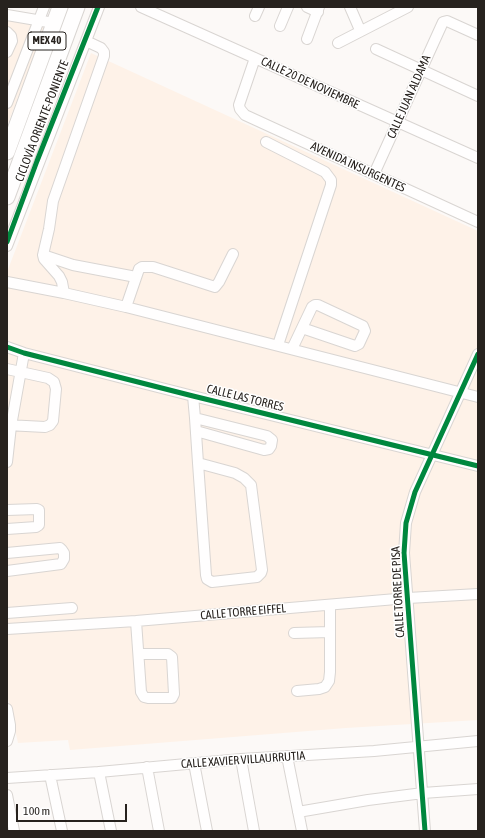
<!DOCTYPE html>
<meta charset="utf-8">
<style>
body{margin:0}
#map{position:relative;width:485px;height:838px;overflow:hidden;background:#fcf9f7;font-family:"Asap Condensed",sans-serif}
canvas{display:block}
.frame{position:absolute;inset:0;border:8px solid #27221e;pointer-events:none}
.scale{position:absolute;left:16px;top:804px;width:111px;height:18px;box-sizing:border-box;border:2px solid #27221e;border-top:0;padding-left:5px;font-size:12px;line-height:14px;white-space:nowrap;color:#27221e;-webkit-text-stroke:3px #fff;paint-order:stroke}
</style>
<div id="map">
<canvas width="485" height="838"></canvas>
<div class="frame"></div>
<div class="scale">100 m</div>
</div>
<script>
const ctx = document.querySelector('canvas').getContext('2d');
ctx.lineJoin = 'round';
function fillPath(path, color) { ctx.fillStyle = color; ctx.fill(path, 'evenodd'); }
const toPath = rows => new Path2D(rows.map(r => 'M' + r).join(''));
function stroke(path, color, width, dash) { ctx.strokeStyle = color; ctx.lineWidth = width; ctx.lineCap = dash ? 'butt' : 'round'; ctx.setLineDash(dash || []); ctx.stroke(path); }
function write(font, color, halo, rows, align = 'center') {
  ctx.font = font + ' "Asap Condensed",sans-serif'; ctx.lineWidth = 3; ctx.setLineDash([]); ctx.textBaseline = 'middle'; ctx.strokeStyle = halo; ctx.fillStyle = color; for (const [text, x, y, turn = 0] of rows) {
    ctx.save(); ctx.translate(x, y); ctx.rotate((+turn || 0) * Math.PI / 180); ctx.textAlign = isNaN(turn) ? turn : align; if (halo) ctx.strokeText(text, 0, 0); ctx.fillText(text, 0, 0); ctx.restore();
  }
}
fillPath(toPath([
 [7,19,31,22,45,28,7,126],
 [91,53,478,231,478,720,346,728,70,750,68,740,18,743,7,694,7,272]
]), '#fef2e8');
const minor = toPath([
 [141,7,478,158],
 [307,7,318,12],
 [350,7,360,30],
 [7,15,54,23],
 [255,16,259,7],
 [280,26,288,7],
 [7,32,11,36,12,41,7,52],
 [307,39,319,7],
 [338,43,408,7],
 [376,49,478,96],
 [255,58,239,105,240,109,245,115,478,222],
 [7,103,44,7],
 [266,142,325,172,331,180,331,185,278,345],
 [374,174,443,22,447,21,478,35],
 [7,246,99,7],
 [43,255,73,265,136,277],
 [7,282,64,293,126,307,478,397],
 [64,293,62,282,59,276,44,259,43,255,49,229,53,201,104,56,104,52,101,48,86,41],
 [126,307,139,269,142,267,153,267,215,287,219,282,233,254],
 [7,347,24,353,193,396,478,466],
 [292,349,312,307,315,305,318,305,363,326,365,331,359,344,355,346,302,328],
 [7,369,48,378,54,382,56,389,53,421,50,425,45,427,7,425],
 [193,396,195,418,198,463,206,575,207,579,212,582,257,577,261,573,262,570,251,485,244,478,235,473,198,463],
 [195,418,267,436,272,440,271,446,269,449,264,450,196,431],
 [7,462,11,426,24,353],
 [7,510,37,509,39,510,39,525,36,527,7,529],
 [7,553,60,548,62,550,64,553,64,559,61,564,7,571],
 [7,613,72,608],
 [136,621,141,692,144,697,148,698,172,698,174,694,172,657,168,654,139,654],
 [7,629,136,621,408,598,478,594],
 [294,633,330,632],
 [297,691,319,689,325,687,329,681,330,672,330,605],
 [7,709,10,725,10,731,7,741],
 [287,756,302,831],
 [241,759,254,831],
 [194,763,207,831],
 [147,767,159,831],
 [99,772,111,831],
 [50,775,62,831],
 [7,778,99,772,241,759,374,751,478,741],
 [7,795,14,831],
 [298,812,368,800,423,793,478,789],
 [425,831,404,553,406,523,415,492,478,354]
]);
const highway = toPath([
 [7,152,60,7],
 [7,197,77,7]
]);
stroke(minor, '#d9d5d2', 12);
stroke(highway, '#d9d5d2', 17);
stroke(minor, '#fffefe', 10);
stroke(highway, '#fffefe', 15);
stroke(toPath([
 [7,242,37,161,98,7],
 [7,347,24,353,193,396,478,466],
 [425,831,404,553,406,523,415,492,478,354]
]), '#00873e', 5);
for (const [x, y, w] of [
 [47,41,38]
]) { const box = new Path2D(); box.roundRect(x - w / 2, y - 9, w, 18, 3); ctx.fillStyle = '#fff'; ctx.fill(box); stroke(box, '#27221e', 1); }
write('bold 11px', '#27221e', null, [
 ["MEX 40",47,41]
]);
write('12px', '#27221e', '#fff', [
 ["CALLE 20 DE NOVIEMBRE",310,83,25],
 ["CALLE JUAN ALDAMA",409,97,-66],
 ["CICLOVÍA ORIENTE-PONIENTE",42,121,-69],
 ["AVENIDA INSURGENTES",358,167,25],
 ["CALLE LAS TORRES",245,398,14],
 ["CALLE TORRE DE PISA",398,592,-93],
 ["CALLE TORRE EIFFEL",243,612,-5],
 ["CALLE XAVIER VILLAURRUTIA",243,760,-4]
]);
</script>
